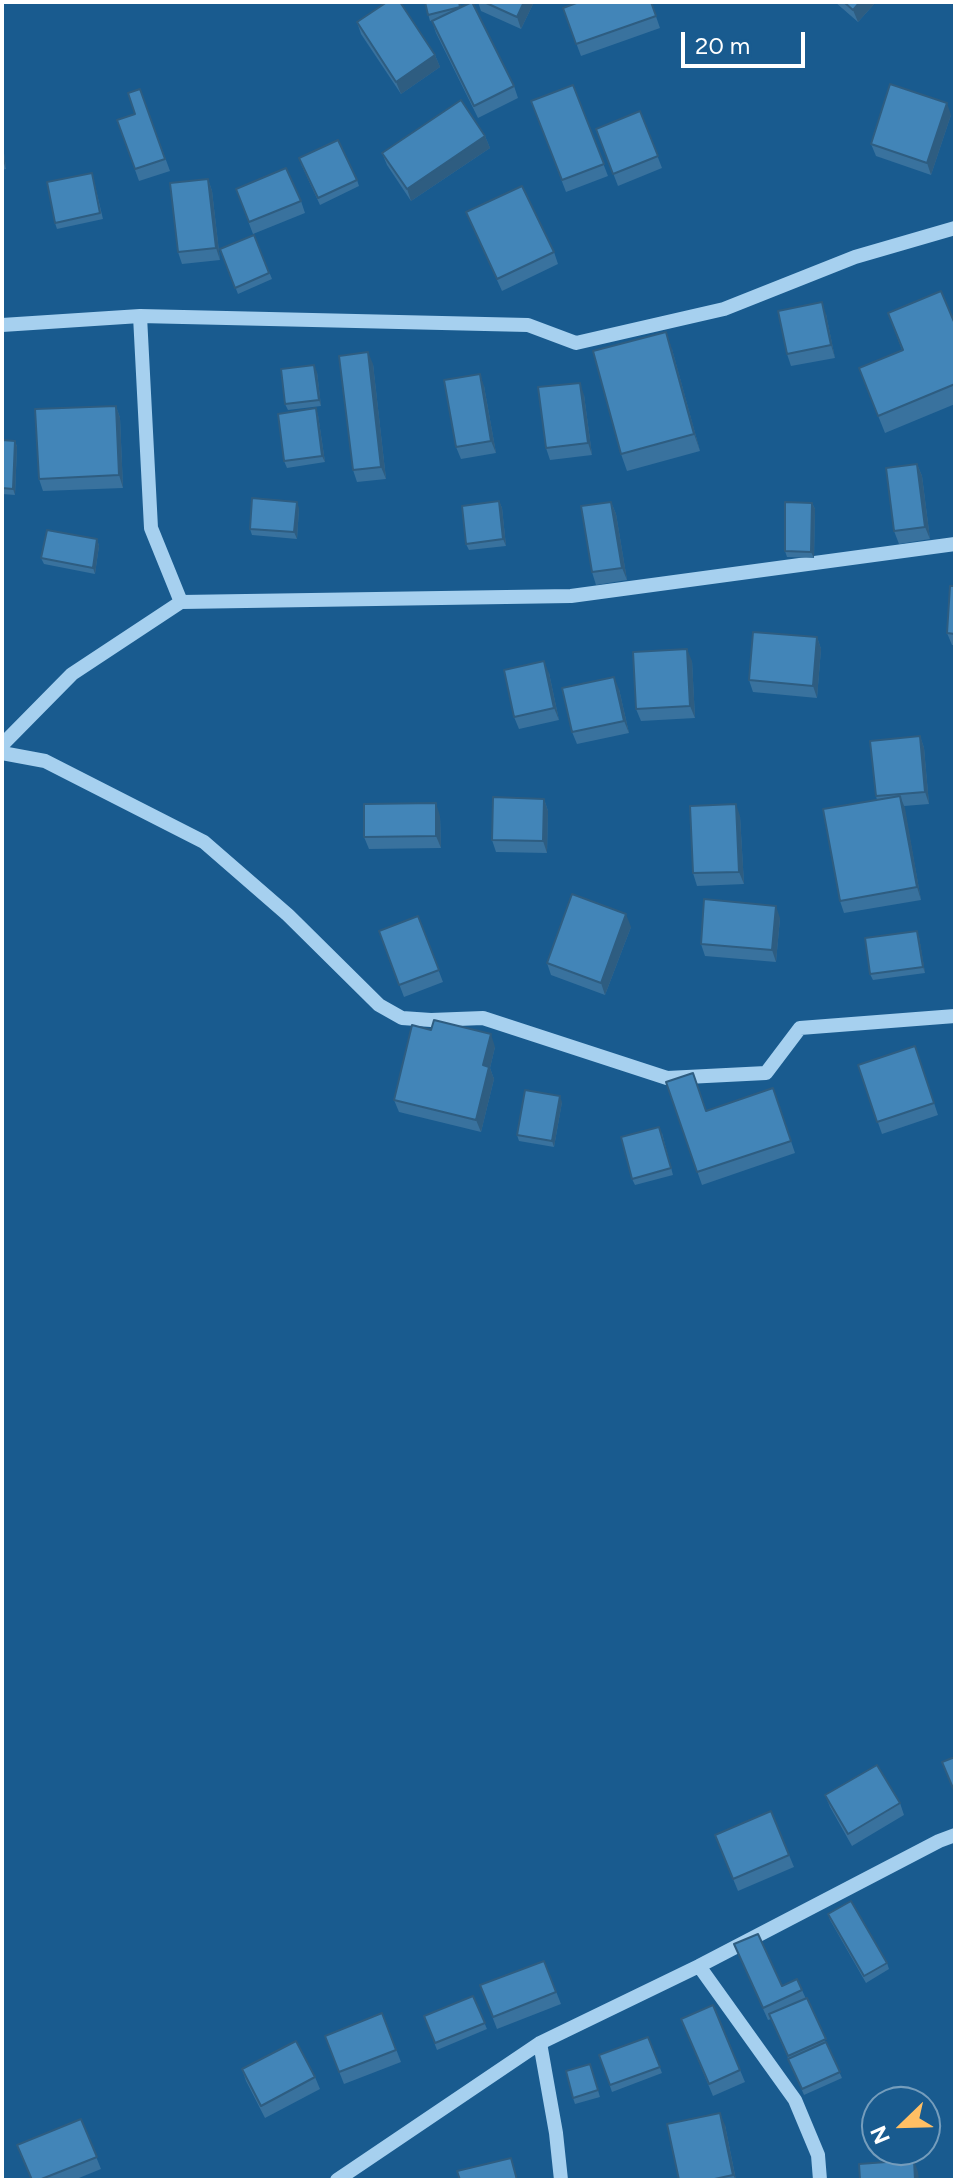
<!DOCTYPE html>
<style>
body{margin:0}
#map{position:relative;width:957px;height:2182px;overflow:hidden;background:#195b8f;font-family:Figtree,sans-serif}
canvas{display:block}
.frame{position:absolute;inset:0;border:4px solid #fff;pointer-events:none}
.north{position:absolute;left:861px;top:2086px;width:80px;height:80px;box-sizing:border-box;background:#195b8f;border:2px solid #759dbc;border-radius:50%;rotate:247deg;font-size:22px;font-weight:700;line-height:32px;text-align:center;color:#fff}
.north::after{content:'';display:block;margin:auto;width:28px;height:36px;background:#ffbf64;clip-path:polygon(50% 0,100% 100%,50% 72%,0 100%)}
.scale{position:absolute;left:681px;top:32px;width:124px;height:36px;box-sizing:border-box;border:4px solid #fff;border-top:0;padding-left:10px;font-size:24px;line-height:28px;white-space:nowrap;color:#fff;-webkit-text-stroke:6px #195b8f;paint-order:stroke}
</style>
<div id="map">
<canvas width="957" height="2182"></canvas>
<div class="frame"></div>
<div class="north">N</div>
<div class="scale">20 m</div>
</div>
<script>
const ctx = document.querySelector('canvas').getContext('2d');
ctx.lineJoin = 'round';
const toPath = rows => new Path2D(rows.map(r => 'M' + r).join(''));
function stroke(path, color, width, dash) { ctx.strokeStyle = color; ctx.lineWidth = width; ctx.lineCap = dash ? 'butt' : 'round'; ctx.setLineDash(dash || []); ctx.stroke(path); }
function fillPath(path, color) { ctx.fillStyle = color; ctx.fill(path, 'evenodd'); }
stroke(toPath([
 [140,316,151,528,181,602],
 [2,325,140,316,528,325,576,343,724,309,855,257,955,228],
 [2,745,72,674,181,602,571,596,955,544],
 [2,753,45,761,204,842,288,915,379,1005,402,1018,431,1020,483,1018,667,1078,766,1073,800,1028,955,1016],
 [699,1966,795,2100,818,2155,820,2180],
 [540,2043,556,2133,561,2180],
 [337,2180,540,2043,699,1966,939,1841,955,1835]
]), '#a6d0ef', 14);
fillPath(toPath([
 [425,2,459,2,461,7,514,86,518,98,478,118,436,33,432,21,435,20,430,21],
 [478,2,534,2,521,29,481,11],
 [651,2,660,28,581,56,563,8],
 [835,2,876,2,858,22],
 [357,22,435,55,440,67,401,94,361,34],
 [573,85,608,176,566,192,531,101],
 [140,89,170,171,139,181,117,120,135,114],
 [640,111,662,168,618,186,596,129],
 [951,115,931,175,876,156,871,144],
 [485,136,490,148,411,201,387,165,382,153],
 [2,137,6,169,2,170],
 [301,164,357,180,359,186,320,205],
 [92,173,103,219,57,229,55,223],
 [208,179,212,191,220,260,182,264,178,252],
 [236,189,301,201,305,213,253,234],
 [466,212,554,252,558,264,502,291],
 [254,235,272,279,238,294,220,249],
 [888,313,955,324,955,404,885,433,859,368,902,350],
 [826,314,835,358,791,366,787,354],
 [672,349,700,451,627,471,621,454],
 [373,364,386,479,357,482,353,470],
 [317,372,321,406,288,410,285,404],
 [484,386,496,453,461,459,456,447],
 [584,395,592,455,550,460,546,448],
 [116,406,120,418,123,488,43,491,39,479],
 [316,408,318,415,325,462,287,468,284,461],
 [2,440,15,441,17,447,15,495,2,494],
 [917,464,922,476,930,539,899,544,894,531],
 [499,501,502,508,506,546,469,550,466,544],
 [611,502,616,514,627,580,596,585,592,572],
 [812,503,815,509,814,558,787,557,785,551],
 [299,508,297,539,252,535,250,529],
 [97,539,99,546,95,574,44,564,41,558],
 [955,586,955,645,952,645,947,633],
 [817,637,821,649,817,698,753,692,749,680],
 [692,661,695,718,641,721,636,709],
 [549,673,559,720,519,729,514,717],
 [619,689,629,733,577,744,572,732],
 [920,736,924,748,929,804,904,806,921,900,844,913,840,901,877,800,876,796],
 [544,799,548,811,547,853,496,852,492,840],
 [440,816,441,848,369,849,364,837],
 [740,816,744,884,697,886,693,873],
 [418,916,443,982,404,997,379,931],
 [780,918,776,962,705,956,701,944],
 [631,927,605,995,551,975,547,963],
 [919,937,925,973,873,980,870,974],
 [915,1046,938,1115,882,1134,858,1065],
 [495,1047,490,1068,494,1079,481,1132,399,1112,394,1100],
 [666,1082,706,1111,773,1088,795,1153,702,1185],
 [562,1102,554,1147,519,1141,517,1135],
 [662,1133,673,1175,635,1185,632,1179],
 [825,1795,900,1803,904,1815,852,1846,830,1807],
 [715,1835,789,1855,794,1867,738,1891],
 [828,1914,887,1963,889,1969,866,1983,830,1920],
 [734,1944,782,1986,797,1979,842,2078,804,2095,771,2019,768,2020],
 [544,1961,561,2004,497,2029,480,1985],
 [473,1996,487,2029,437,2050,424,2016],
 [382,2013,401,2062,344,2084,325,2036],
 [681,2019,740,2070,745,2082,713,2096],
 [648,2037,662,2073,612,2092,599,2055],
 [590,2064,600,2097,575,2104,573,2098],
 [242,2069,315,2077,320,2089,265,2118,246,2081],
 [81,2119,101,2169,74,2180,31,2180],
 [725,2125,736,2180,679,2180]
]), '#39729e');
fillPath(toPath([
 [524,2,534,2,521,29,517,17],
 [860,2,876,2,858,22,853,10],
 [435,55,440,67,401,94,396,82],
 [947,103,951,115,931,175,927,163],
 [485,136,490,148,411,201,407,189],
 [2,137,6,169,2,158],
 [208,179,212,191,220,260,216,248],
 [822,302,826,314,835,358,831,345],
 [666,332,672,349,700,451,694,434],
 [368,352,373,364,386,479,381,467],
 [314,365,317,372,321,406,319,400],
 [480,374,484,386,496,453,491,441],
 [580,383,584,395,592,455,588,443],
 [116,406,120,418,123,488,119,475],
 [316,408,318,415,325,462,322,456],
 [15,441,17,447,15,495,13,489],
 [917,464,922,476,930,539,925,527],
 [499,501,502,508,506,546,503,539],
 [297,502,299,508,297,539,294,532],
 [611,502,616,514,627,580,622,568],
 [812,503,815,509,814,558,811,552],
 [97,539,99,546,95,574,93,568],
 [817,637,821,649,817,698,813,686],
 [687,649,692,661,695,718,690,706],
 [544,661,549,673,559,720,554,708],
 [614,677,619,689,629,733,624,721],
 [920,736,924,748,929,804,925,792],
 [900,796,905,808,921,900,917,887],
 [544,799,548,811,547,853,543,841],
 [436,803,440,816,441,848,436,836],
 [736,804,740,816,744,884,739,872],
 [776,906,780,918,776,962,772,950],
 [626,914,631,927,605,995,601,983],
 [917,931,919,937,925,973,923,967],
 [491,1034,495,1047,490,1068,494,1079,481,1132,476,1120,483,1065],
 [560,1096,562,1102,554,1147,552,1141],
 [720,2113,725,2125,736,2180,733,2175],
 [914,2160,918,2172,919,2180,915,2180]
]), '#2e5d81');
const building = toPath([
 [387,2,400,2,435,55,396,82,357,22,387,2],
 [425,2,459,2,460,7,428,15,425,2],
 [472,2,514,86,474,106,432,21,472,2],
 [484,2,524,2,517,17,484,2],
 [579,2,651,2,656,16,576,44,563,8,579,2],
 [844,2,860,2,853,10,844,2],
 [890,84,947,103,927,163,871,144,890,84],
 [573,85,604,164,562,180,531,101,573,85],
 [140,89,165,159,135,169,117,120,135,114,128,93,140,89],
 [461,100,485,136,407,189,382,153,461,100],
 [640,111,658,156,613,174,596,129,640,111],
 [338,140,357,180,318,198,299,158,338,140],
 [286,168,301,201,249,222,236,189,286,168],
 [92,173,100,213,55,223,47,182,92,173],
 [208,179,216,248,178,252,170,183,208,179],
 [522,186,554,252,497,279,466,212,522,186],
 [254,235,269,273,235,288,220,249,254,235],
 [941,291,955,324,955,384,878,416,859,368,903,350,888,313,941,291],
 [822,302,831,345,787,354,778,311,822,302],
 [666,332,694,434,621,454,593,351,666,332],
 [368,352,381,467,353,470,339,356,368,352],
 [314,365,319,400,285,404,281,369,314,365],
 [480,374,491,441,456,447,444,380,480,374],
 [580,383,588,443,546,448,538,387,580,383],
 [116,406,119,475,39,479,35,409,116,406],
 [316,408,322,456,284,461,278,414,316,408],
 [2,440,15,441,13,489,2,488,2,440],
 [917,464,925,527,894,531,886,468,917,464],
 [252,498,297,502,294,532,250,529,252,498],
 [499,501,503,539,466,544,462,506,499,501],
 [611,502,622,568,592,572,581,506,611,502],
 [785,502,812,503,811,552,785,551,785,502],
 [47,530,97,539,93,568,41,558,47,530],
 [950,586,955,586,955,634,947,633,950,586],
 [753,632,817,637,813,686,749,680,753,632],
 [687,649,690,706,636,709,633,652,687,649],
 [544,661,554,708,514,717,504,670,544,661],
 [614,677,624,721,572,732,562,688,614,677],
 [920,736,925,792,876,796,870,741,920,736],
 [900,796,917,887,840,901,823,809,900,796],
 [493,797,544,799,543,841,492,840,493,797],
 [436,803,436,836,364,837,364,804,436,803],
 [736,804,739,872,693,873,690,806,736,804],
 [572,894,626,914,601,983,547,963,572,894],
 [704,899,776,906,772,950,701,944,704,899],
 [418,916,439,970,399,985,379,931,418,916],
 [917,931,923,967,870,974,865,938,917,931],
 [434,1020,491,1034,483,1065,489,1067,476,1120,394,1100,412,1025,431,1030,434,1020],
 [915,1046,934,1103,877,1122,858,1065,915,1046],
 [693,1073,706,1111,773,1088,791,1141,697,1172,666,1082,693,1073],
 [525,1090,560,1096,552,1141,517,1135,525,1090],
 [659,1127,671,1168,632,1179,621,1137,659,1127],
 [955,1757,955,1793,942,1762,955,1757],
 [877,1765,900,1803,848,1834,825,1795,877,1765],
 [771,1811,789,1855,733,1879,715,1835,771,1811],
 [851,1901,887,1963,864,1976,828,1914,851,1901],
 [758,1934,782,1986,797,1979,802,1990,763,2008,734,1944,758,1934],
 [544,1961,556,1992,493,2017,480,1985,544,1961],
 [473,1996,485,2023,435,2043,424,2016,473,1996],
 [807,1998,826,2039,788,2056,769,2014,807,1998],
 [713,2005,740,2070,709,2084,681,2019,713,2005],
 [382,2013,396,2050,339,2072,325,2036,382,2013],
 [648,2037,660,2067,610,2085,599,2055,648,2037],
 [296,2041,315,2077,261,2106,242,2069,296,2041],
 [826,2042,840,2072,802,2089,788,2059,826,2042],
 [590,2064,598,2090,573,2098,566,2071,590,2064],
 [720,2113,733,2175,710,2180,679,2180,667,2124,720,2113],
 [81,2119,97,2157,39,2180,32,2180,17,2145,81,2119],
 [511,2158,517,2180,460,2180,457,2171,511,2158],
 [914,2160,915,2180,860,2180,859,2164,914,2160]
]);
fillPath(building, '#4285b8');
stroke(building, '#2e5d81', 2);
</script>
